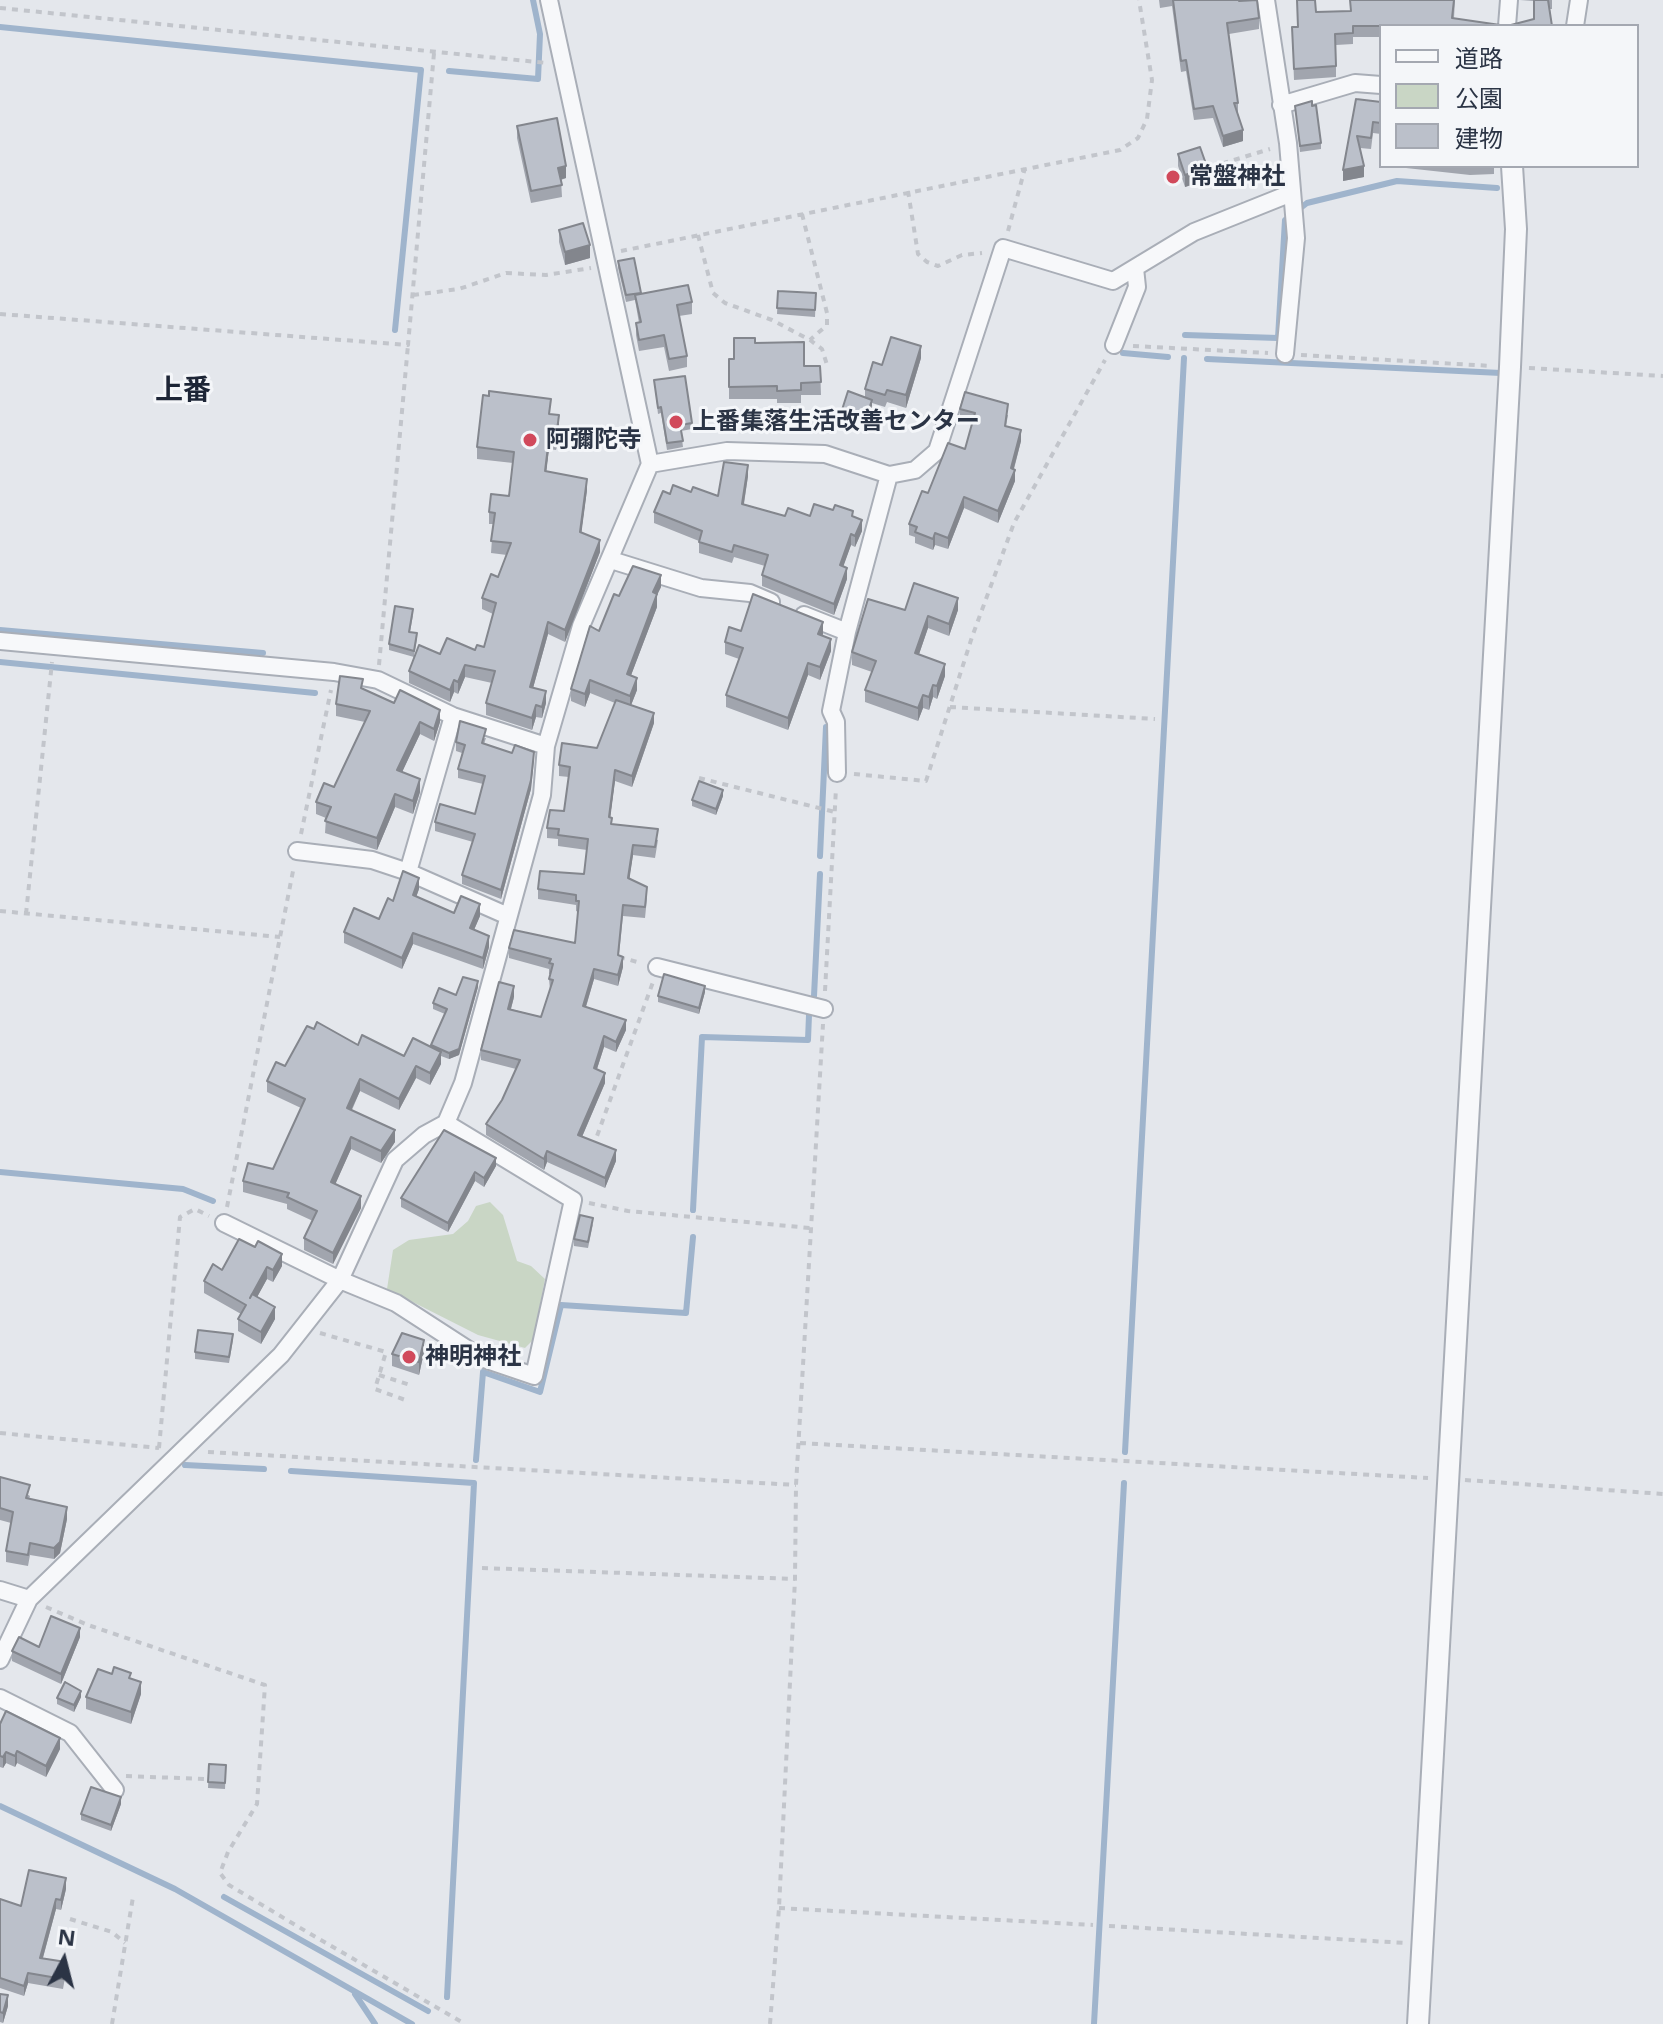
<!DOCTYPE html>
<meta charset="utf-8">
<style>
body{margin:0}
#map{position:relative;width:1663px;height:2024px;overflow:hidden;background:#e4e7ec;font-family:"Open Sans","Noto Sans JP",sans-serif}
canvas{display:block}
.legend{position:absolute;left:1379px;top:24px;width:260px;height:144px;box-sizing:border-box;background:#f4f6f9;border:2px solid #a4a8b1;margin:0;padding:10px 14px;list-style:none;font-size:24px;color:#2b3445}
.legend li{display:flex;align-items:center;gap:16px;height:40px}
.legend b{width:40px;border:2px solid #a4a8b1}
.north{position:absolute;left:24px;top:1920px;width:80px;height:80px;-webkit-text-stroke:6px #f4f6f9;paint-order:stroke;rotate:7deg;font-size:22px;font-weight:700;line-height:32px;text-align:center;color:#2b3445}
.north::after{content:'';display:block;margin:auto;width:28px;height:36px;background:#2b3445;clip-path:polygon(50% 0,100% 100%,50% 72%,0 100%)}
</style>
<div id="map">
<canvas width="1663" height="2024"></canvas>
<ul class="legend">
<li><b style="height:10px;background:#f7f8fa"></b>道路</li>
<li><b style="height:22px;background:#c9d6c5"></b>公園</li>
<li><b style="height:22px;background:#bbc0ca"></b>建物</li>
</ul>
<div class="north">N</div>
</div>
<script>
const ctx = document.querySelector('canvas').getContext('2d');
ctx.lineJoin = 'round';
function fillPath(path, color) { ctx.fillStyle = color; ctx.fill(path, 'evenodd'); }
const toPath = rows => new Path2D(rows.map(r => 'M' + r).join(''));
function stroke(path, color, width, dash) { ctx.strokeStyle = color; ctx.lineWidth = width; ctx.lineCap = dash ? 'butt' : 'round'; ctx.setLineDash(dash || []); ctx.stroke(path); }
function write(font, color, halo, rows, align = 'center') {
  ctx.font = font + ' "Open Sans","Noto Sans JP",sans-serif'; ctx.lineWidth = 6; ctx.setLineDash([]); ctx.textBaseline = 'middle'; ctx.strokeStyle = halo; ctx.fillStyle = color; for (const [text, x, y, turn = 0] of rows) {
    ctx.save(); ctx.translate(x, y); ctx.rotate((+turn || 0) * Math.PI / 180); ctx.textAlign = isNaN(turn) ? turn : align; if (halo) ctx.strokeText(text, 0, 0); ctx.fillText(text, 0, 0); ctx.restore();
  }
}
fillPath(toPath([
 [490,1202,503,1215,517,1261,531,1266,545,1279,533,1340,525,1348,478,1335,387,1289,393,1250,409,1240,453,1234,468,1221,476,1206]
]), '#c9d6c5');
stroke(toPath([
 [0,27,421,70,395,330],
 [449,71,538,79,540,34,533,0],
 [1185,335,1278,338,1285,220,1307,203,1397,181,1497,188],
 [1123,353,1168,357],
 [1207,359,1501,373],
 [0,630,263,653],
 [0,662,315,693],
 [820,856,826,727],
 [814,996,820,874],
 [0,1172,183,1189,213,1201],
 [693,1210,702,1037,808,1040,809,1015],
 [1125,1452,1184,358],
 [476,1460,483,1372,540,1392,561,1305,686,1313,693,1237],
 [185,1465,264,1469],
 [291,1471,474,1483,447,1997],
 [0,1806,175,1889,412,2024],
 [224,1897,428,2011],
 [355,1994,375,2024],
 [1094,2024,1124,1483]
]), '#9fb4cc', 6);
const minor = toPath([
 [1266,0,1288,143,1296,238,1285,354],
 [1507,26,1509,0],
 [1575,26,1579,0],
 [1281,105,1355,83,1381,85],
 [1114,345,1137,287,1135,268],
 [650,464,727,451,825,454,889,475,915,470,937,451,1003,248,1113,281,1194,232,1289,194],
 [611,560,701,588,750,593,771,602],
 [804,615,847,632],
 [0,641,334,672,378,680,453,716,546,746],
 [453,716,408,872,508,916],
 [837,773,836,722,831,711,847,632,889,475],
 [297,851,372,860,408,872],
 [657,967,824,1009],
 [224,1223,340,1280,396,1303,481,1358,534,1376,573,1200,446,1123],
 [0,1590,29,1599],
 [0,1660,29,1599,281,1355,340,1280,395,1160,424,1135,446,1123,463,1083,542,795,546,746,581,626,650,464,549,0],
 [0,1698,70,1733,115,1790]
]);
const tertiary = toPath([
 [1418,2024,1510,367,1516,229,1512,166]
]);
stroke(minor, '#a9aeb7', 20);
stroke(tertiary, '#a9aeb7', 24);
stroke(toPath([
 [0,8,547,63],
 [1211,167,1270,149],
 [908,191,918,254,927,262,938,266,962,255,982,253],
 [802,214,827,313,827,325,810,340],
 [1008,231,1025,168],
 [698,235,713,293,725,303,772,320,810,340,822,349,828,368],
 [621,251,1120,150,1138,138,1147,119,1152,80,1139,0],
 [413,295,459,289,506,273,546,275,591,268],
 [0,314,408,345,434,53],
 [1133,346,1268,353],
 [1301,355,1492,366],
 [1529,368,1663,376],
 [379,665,408,345],
 [950,707,1155,719],
 [854,774,926,781,972,637,1014,523,1105,360],
 [699,778,835,812],
 [301,834,331,690],
 [0,911,280,937],
 [26,914,52,662],
 [619,957,641,963],
 [825,991,836,788],
 [593,1147,653,982],
 [589,1203,628,1211,810,1228],
 [227,1207,294,866],
 [320,1333,386,1352,375,1389,408,1401],
 [379,1375,410,1385],
 [0,1433,159,1448],
 [800,1443,1428,1478],
 [159,1448,180,1217,195,1209,209,1216],
 [208,1452,796,1485],
 [1465,1480,1663,1494],
 [482,1568,795,1579],
 [46,1607,88,1625,265,1685,257,1804,228,1852,220,1873,229,1885,297,1926,465,2024],
 [126,1776,204,1779],
 [779,1908,1093,1925],
 [70,1919,112,1932,125,1943],
 [1109,1926,1406,1943],
 [112,2024,133,1897],
 [770,2024,779,1908,795,1579,796,1485,823,1024]
]), '#c2c5cb', 4, [6, 6]);
stroke(minor, '#f7f8fa', 16);
stroke(tertiary, '#f7f8fa', 20);
fillPath(toPath([
 [1159,0,1239,0,1259,18,1259,29,1229,34,1238,103,1238,114,1243,141,1223,147,1213,118,1194,120,1186,71,1181,72,1172,6,1160,8],
 [1455,0,1454,18,1507,26,1534,19,1534,1,1520,0,1552,0,1552,9,1550,9,1552,26,1381,26,1381,37,1353,37,1353,44,1336,45,1336,77,1294,80,1292,27,1298,27,1316,12,1350,11],
 [1356,99,1381,102,1381,134,1373,133,1371,149,1360,148,1364,177,1343,181],
 [1295,106,1312,106,1321,143,1321,149,1300,152],
 [517,126,566,178,561,180,562,197,531,203,517,138],
 [1178,154,1206,176,1203,177,1203,181,1185,187,1178,166],
 [1406,166,1494,166,1494,174,1470,175,1406,168],
 [559,230,590,258,565,265,559,242],
 [618,261,641,294,692,302,692,314,679,316,687,356,687,367,669,371,664,347,639,351,636,335,636,323,639,323,635,300,626,302,618,268],
 [778,291,816,293,815,317,777,314],
 [755,343,804,366,820,366,821,395,801,395,801,403,777,403,777,399,729,399,729,359,734,359],
 [921,358,906,408,887,402,885,407,872,403,865,427,841,419,841,413,865,397,865,389,882,365],
 [654,380,692,423,692,429,681,431,683,447,667,450,661,413,658,414],
 [960,409,1008,415,1006,426,1021,441,1014,469,1015,481,998,523,964,508,948,549,935,545,933,550,915,543,915,537,909,535,909,524,928,493,965,449,972,424,960,421],
 [551,414,559,427,556,450,549,449,546,472,587,490,581,533,600,552,565,642,548,634,533,688,546,703,542,718,536,717,532,730,486,715,486,703,492,683,465,677,458,694,454,692,450,702,409,683,409,671,414,657,389,650,389,644,413,615,410,632,417,639,414,656,475,650,484,647,493,614,482,609,482,598,498,577,507,555,491,553,493,524,489,524,489,512,509,496,513,463,477,459,477,447],
 [748,476,744,504,785,516,810,516,833,510,853,516,862,531,855,547,851,545,843,566,847,579,834,615,762,586,762,575,765,566,734,557,732,563,699,553,699,541,654,523,654,512,691,492,718,496],
 [661,587,657,595,657,607,631,675,637,690,631,705,654,723,632,787,615,781,610,817,612,824,658,840,655,858,633,855,629,879,647,898,645,918,623,916,619,955,623,967,618,986,594,979,586,1007,626,1030,616,1052,604,1047,597,1069,605,1083,582,1137,616,1161,605,1188,547,1162,544,1170,486,1135,486,1124,502,1100,516,1069,481,1060,481,1050,514,997,511,1009,541,1017,550,990,549,979,551,974,549,974,549,969,509,958,509,948,575,943,578,912,576,911,576,905,538,899,538,889,584,874,587,850,558,846,558,839,547,838,547,828,564,811,569,777,559,776,559,765,597,748,615,703,590,693,585,707,571,701,571,689,599,631,619,596],
 [905,610,958,610,949,636,928,628,919,654,945,676,937,699,933,697,929,710,923,708,918,721,865,702,865,690,872,672,852,665,852,652],
 [741,631,823,634,822,635,831,651,820,680,808,675,788,730,726,707,726,695,739,659,725,654,725,642],
 [363,689,440,722,434,741,420,734,402,772,420,792,413,814,395,807,377,850,325,833,326,818,316,814,316,802,334,787,365,722,336,716,336,704],
 [486,738,484,744,534,761,531,789,501,899,462,884,462,875,473,842,435,831,435,822,475,814,483,784,458,778,458,769,462,753,456,751,456,742],
 [723,796,716,815,692,806,692,800],
 [419,889,416,897,454,913,480,916,474,930,489,947,483,969,413,944,402,969,344,943,344,932,379,919,393,901],
 [478,987,459,1055,449,1059,441,1056,441,1064,430,1085,416,1078,399,1110,360,1091,352,1110,395,1142,381,1163,351,1149,335,1184,361,1208,333,1264,304,1250,304,1238,313,1221,287,1209,287,1204,243,1192,243,1181,273,1169,301,1108,267,1092,267,1081,285,1066,314,1029,358,1045,404,1056,431,1047,445,1014,433,1009,433,1003],
 [705,992,699,1014,658,1002,658,996],
 [444,1130,496,1166,484,1187,475,1181,448,1232,401,1207,401,1198],
 [593,1224,588,1248,574,1246,574,1239],
 [282,1266,273,1282,267,1279,257,1297,275,1319,261,1344,238,1331,238,1319,241,1314,204,1293,204,1281,222,1270],
 [233,1340,229,1363,195,1359,195,1352],
 [424,1352,419,1375,392,1366,392,1354],
 [0,1477,30,1496,29,1499,67,1519,60,1553,54,1559,30,1555,28,1566,6,1562,6,1551,11,1523,0,1520],
 [80,1637,61,1684,12,1661,12,1651,39,1647],
 [112,1674,131,1678,141,1694,131,1724,86,1709,86,1697],
 [81,1697,74,1712,57,1704,57,1698],
 [0,1724,60,1749,46,1777,17,1763,15,1767,6,1763,3,1768,0,1767],
 [209,1764,226,1765,225,1789,208,1788],
 [121,1804,111,1831,81,1820,81,1814],
 [66,1889,61,1910,56,1909,43,1958,66,1972,63,1989,28,1983,24,1996,0,1988,0,1899,21,1906],
 [0,1994,8,2006,3,2023,0,2022]
]), '#a1a5ae');
fillPath(toPath([
 [1243,130,1243,141,1223,147,1223,136],
 [1206,164,1206,176,1203,177,1203,181,1185,187,1185,175],
 [566,166,566,178,558,180,558,168],
 [1364,166,1364,177,1343,181,1343,170],
 [590,245,590,258,565,265,565,252],
 [921,346,921,358,906,408,906,395],
 [872,400,872,406,865,427,865,421],
 [559,415,559,427,556,450,556,438],
 [1021,430,1021,441,1011,479,1011,468],
 [549,438,549,449,545,483,545,471],
 [748,465,748,476,742,515,742,504],
 [1015,470,1015,481,998,523,998,511],
 [587,479,587,490,580,544,580,532],
 [964,497,964,508,948,549,948,538],
 [862,520,862,531,855,547,855,536],
 [935,533,935,545,933,550,933,539],
 [851,534,851,545,840,576,840,565],
 [600,540,600,552,565,642,565,630],
 [847,568,847,579,834,615,834,604],
 [661,575,661,587,657,595,657,607,627,686,627,674,653,592],
 [958,598,958,610,949,636,949,624],
 [928,616,928,628,915,666,915,653],
 [548,622,548,634,530,699,530,687],
 [823,622,823,634,818,646,818,634],
 [831,639,831,651,820,680,820,667],
 [808,663,808,675,788,730,788,718],
 [945,664,945,676,937,699,937,686],
 [465,665,465,677,458,694,458,682],
 [637,678,637,690,630,708,630,696],
 [454,680,454,692,450,702,450,690],
 [590,680,590,693,585,707,585,694],
 [933,685,933,697,929,710,929,697],
 [546,691,546,703,542,718,542,707],
 [923,695,923,708,918,721,918,708],
 [536,705,536,717,532,730,532,718],
 [440,710,440,722,434,741,434,729],
 [654,713,654,723,632,787,632,776],
 [420,722,420,734,397,783,397,770],
 [534,752,531,789,501,899,501,890],
 [615,770,615,781,609,828,609,817],
 [420,779,420,792,413,814,413,801],
 [723,790,723,796,716,815,716,809],
 [395,794,395,807,377,850,377,838],
 [633,845,633,855,628,889,628,878],
 [419,878,419,889,413,906,413,895],
 [480,904,480,916,470,939,470,928],
 [413,933,413,944,402,969,402,958],
 [489,936,489,947,483,969,483,958],
 [623,957,623,967,618,986,618,975],
 [594,969,594,979,583,1016,583,1006],
 [478,981,478,987,459,1055,449,1059,449,1053],
 [514,986,514,997,508,1019,508,1009],
 [705,986,705,992,699,1014,699,1008],
 [626,1020,626,1030,616,1052,616,1042],
 [604,1036,604,1047,594,1078,594,1068],
 [441,1052,441,1064,430,1085,430,1073],
 [416,1066,416,1078,399,1110,399,1099],
 [605,1073,605,1083,578,1146,578,1135],
 [360,1079,360,1091,347,1119,347,1108],
 [395,1130,395,1142,381,1163,381,1151],
 [351,1137,351,1149,331,1194,331,1182],
 [616,1150,616,1161,605,1188,605,1178],
 [547,1151,547,1162,544,1170,544,1159],
 [496,1158,496,1166,484,1187,484,1178],
 [475,1172,475,1181,448,1232,448,1223],
 [361,1196,361,1208,333,1264,333,1253],
 [282,1254,282,1266,273,1282,273,1270],
 [267,1267,267,1279,250,1310,250,1298],
 [275,1307,275,1319,261,1344,261,1332],
 [424,1340,424,1352,419,1375,419,1362],
 [67,1507,67,1519,60,1553,54,1559,54,1548],
 [80,1628,80,1637,61,1684,61,1674],
 [141,1682,141,1694,131,1724,131,1712],
 [81,1691,81,1697,74,1712,74,1705],
 [60,1738,60,1749,46,1777,46,1766],
 [17,1751,17,1763,15,1767,15,1756],
 [6,1752,6,1763,3,1768,3,1757],
 [121,1797,121,1804,111,1831,111,1825],
 [66,1878,66,1889,61,1910,61,1900],
 [56,1899,56,1909,40,1968,40,1958],
 [28,1973,28,1983,24,1996,24,1986],
 [8,1995,8,2006,3,2023,3,2013]
]), '#83868d');
const building = toPath([
 [1173,0,1239,0,1239,1,1257,0,1259,18,1227,23,1238,103,1234,103,1243,130,1223,136,1213,106,1194,109,1186,60,1181,61,1173,0],
 [1297,0,1315,0,1316,12,1351,11,1350,0,1454,0,1452,18,1507,26,1534,19,1534,0,1548,0,1552,26,1353,26,1353,33,1335,34,1336,66,1294,69,1292,27,1298,27,1297,0],
 [1356,99,1381,102,1381,123,1373,122,1371,138,1357,136,1364,166,1343,170,1356,99],
 [1312,101,1312,106,1316,105,1321,143,1300,146,1295,106,1312,101],
 [557,118,566,166,558,168,562,185,531,191,517,126,557,118],
 [1200,147,1206,164,1202,165,1203,169,1185,175,1178,154,1200,147],
 [583,223,590,245,565,252,559,230,583,223],
 [634,258,641,293,626,295,618,261,634,258],
 [688,285,692,302,677,305,687,356,669,359,664,335,639,340,636,323,641,322,635,295,688,285],
 [778,291,816,293,815,310,777,308,778,291],
 [891,337,921,346,906,395,887,390,885,395,865,389,873,362,882,365,891,337],
 [734,338,755,338,755,343,804,342,804,366,820,366,821,382,801,383,801,390,777,391,777,386,729,387,729,359,734,359,734,338],
 [685,376,692,423,680,425,683,441,667,443,661,407,658,408,654,380,685,376],
 [489,391,551,399,549,414,559,415,556,438,549,438,545,471,587,479,580,532,600,540,565,630,548,622,530,687,546,691,542,707,536,705,532,718,486,703,495,671,465,665,458,682,454,680,450,690,409,671,419,645,440,654,447,638,475,650,477,645,484,647,496,603,482,598,491,574,498,577,511,543,491,541,495,513,489,512,491,494,509,496,514,452,477,447,483,395,489,396,489,391],
 [848,391,872,400,865,421,841,413,848,391],
 [965,392,1008,404,1005,426,1021,430,1011,468,1015,470,998,511,964,497,948,538,935,533,933,539,915,532,917,527,909,524,922,491,928,493,948,443,965,449,975,413,960,409,965,392],
 [724,462,748,465,742,504,785,516,788,508,810,516,814,504,833,510,835,505,853,511,852,516,862,520,855,536,851,534,840,565,847,568,834,604,762,575,768,555,734,545,732,552,699,542,702,531,654,512,663,491,670,494,673,485,691,492,693,487,718,496,724,462],
 [633,566,661,575,653,592,657,594,627,674,637,678,630,696,590,680,585,694,571,689,590,626,599,631,614,594,619,596,633,566],
 [914,583,958,598,949,624,928,616,915,653,945,664,937,686,933,685,929,697,923,695,918,708,865,690,876,661,852,652,868,599,905,610,914,583],
 [753,594,823,622,818,634,831,639,820,667,808,663,788,718,726,695,743,648,725,642,729,627,741,631,753,594],
 [395,606,413,609,409,632,417,633,414,651,389,644,395,606],
 [340,676,363,679,361,688,394,703,400,690,440,710,434,729,420,722,397,770,420,779,413,801,395,794,377,838,325,821,331,807,316,802,324,783,334,787,370,711,336,704,340,676],
 [616,700,654,713,632,776,615,770,609,817,612,818,611,824,658,829,655,847,633,845,628,878,647,887,645,907,623,905,618,955,623,957,618,975,594,969,583,1006,626,1020,616,1042,604,1036,594,1068,605,1073,578,1135,616,1150,605,1178,547,1151,544,1159,486,1124,502,1100,520,1060,481,1050,499,982,514,986,508,1009,541,1017,553,980,549,979,553,964,549,963,551,959,509,948,514,930,575,943,579,901,576,901,576,895,538,889,540,871,584,874,588,839,558,835,559,829,547,828,550,810,564,811,570,767,559,765,562,743,597,748,616,700],
 [460,721,486,729,482,743,512,753,515,745,534,752,531,780,501,890,462,875,475,834,435,822,440,804,475,814,485,776,458,769,465,745,456,742,460,721],
 [699,781,723,790,716,809,692,800,699,781],
 [403,871,419,878,413,895,454,913,461,896,480,904,470,928,489,936,483,958,413,933,402,958,344,932,354,908,379,919,388,898,393,901,403,871],
 [664,974,705,986,699,1008,658,996,664,974],
 [463,977,478,981,459,1049,449,1053,431,1045,447,1009,433,1003,439,988,456,995,463,977],
 [317,1022,358,1045,362,1035,404,1056,413,1038,441,1052,430,1073,416,1066,399,1099,360,1079,347,1108,395,1130,381,1151,351,1137,331,1182,361,1196,333,1253,304,1238,317,1211,287,1197,289,1193,243,1181,248,1163,273,1169,305,1099,267,1081,276,1062,285,1066,307,1026,314,1029,317,1022],
 [444,1130,496,1158,484,1178,475,1172,448,1223,401,1198,444,1130],
 [580,1215,593,1218,588,1242,574,1239,580,1215],
 [239,1239,255,1247,258,1241,282,1254,273,1270,267,1267,250,1298,252,1294,275,1307,261,1332,238,1319,246,1305,204,1281,213,1264,222,1270,239,1239],
 [198,1330,233,1334,229,1357,195,1352,198,1330],
 [402,1333,424,1340,419,1362,392,1354,402,1333],
 [0,1477,30,1485,26,1498,67,1507,60,1542,54,1548,30,1543,28,1555,6,1551,13,1512,0,1508,0,1477],
 [51,1616,80,1628,61,1674,12,1651,19,1637,39,1647,51,1616],
 [114,1667,131,1673,129,1678,141,1682,131,1712,86,1697,98,1669,112,1674,114,1667],
 [65,1682,81,1691,74,1705,57,1698,65,1682],
 [6,1711,60,1738,46,1766,17,1751,15,1756,6,1752,3,1757,0,1756,0,1724,6,1711],
 [209,1764,226,1765,225,1783,208,1782,209,1764],
 [91,1787,121,1797,111,1825,81,1814,91,1787],
 [29,1870,66,1878,61,1900,56,1899,40,1958,66,1962,63,1979,28,1973,24,1986,0,1978,0,1899,21,1906,29,1870],
 [0,1994,8,1995,3,2013,0,2012,0,1994]
]);
fillPath(building, '#bbc0ca');
stroke(building, '#83868d', 2);
for (const [x, y, r, color] of [
 [1173,177,8,"#d1495b"],
 [676,422,8,"#d1495b"],
 [530,440,8,"#d1495b"],
 [409,1357,8,"#d1495b"]
]) { const dot = new Path2D(); dot.arc(x, y, r, 0, 2 * Math.PI); ctx.fillStyle = color; ctx.fill(dot); stroke(dot, '#f4f6f9', 3); }
write('bold 24px', '#2b3445', '#f4f6f9', [
 ["常盤神社",1189,177],
 ["上番集落生活改善センター",692,422],
 ["阿彌陀寺",546,440],
 ["神明神社",425,1357]
], 'left');
write('bold 28px', '#1d2536', '#f4f6f9', [
 ["上番",183,391]
]);
</script>
